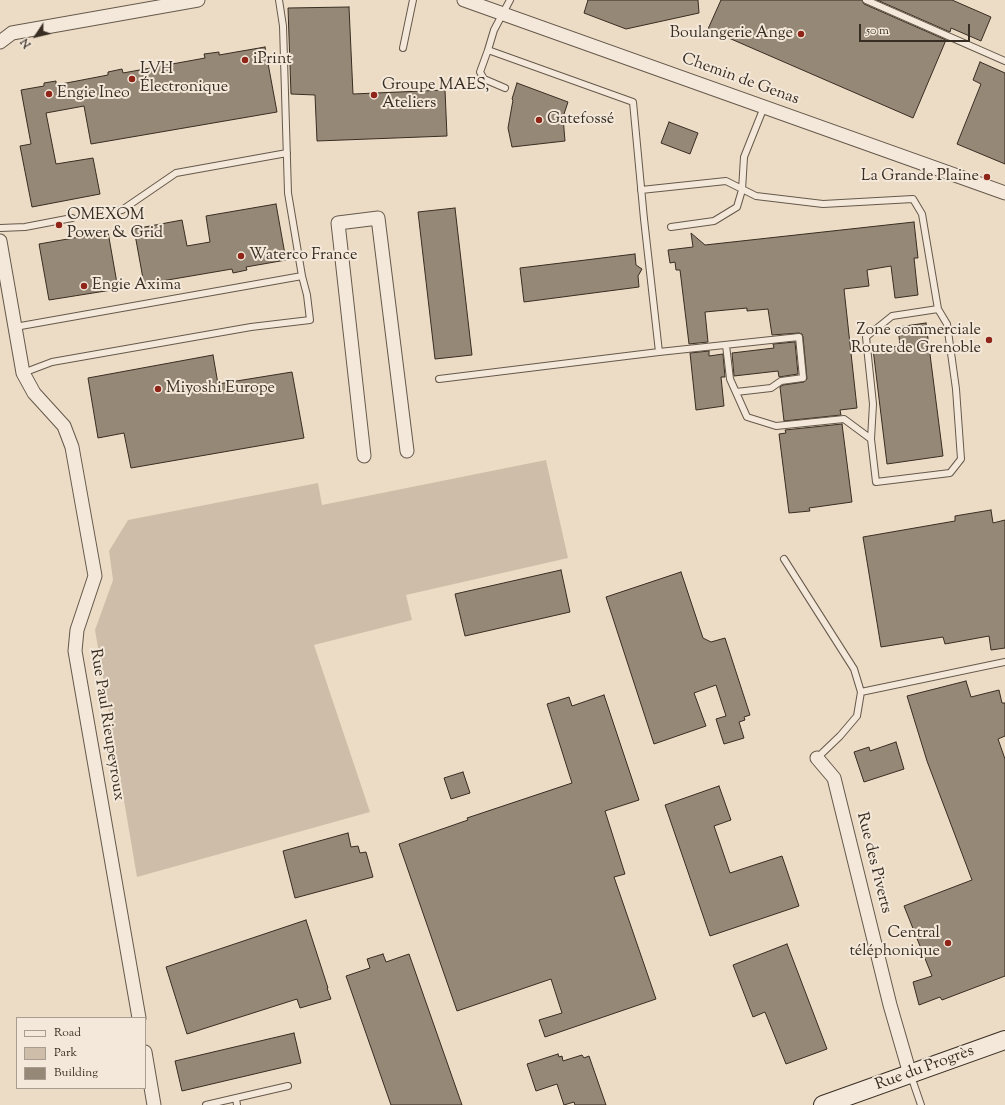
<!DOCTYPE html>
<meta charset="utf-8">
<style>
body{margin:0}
#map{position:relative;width:1005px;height:1105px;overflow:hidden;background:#eddcc5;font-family:"Sorts Mill Goudy",serif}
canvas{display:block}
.legend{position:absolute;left:16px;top:1017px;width:130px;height:72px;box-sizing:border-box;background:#f3e8d9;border:1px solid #a89d90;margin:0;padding:5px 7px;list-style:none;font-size:12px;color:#382d22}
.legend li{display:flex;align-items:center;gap:8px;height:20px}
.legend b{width:20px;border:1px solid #a89d90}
.north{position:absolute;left:16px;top:16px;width:40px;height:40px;-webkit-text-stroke:3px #f3e8d9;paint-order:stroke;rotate:235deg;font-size:11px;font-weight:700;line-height:16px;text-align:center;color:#382d22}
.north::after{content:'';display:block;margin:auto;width:14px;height:18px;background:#382d22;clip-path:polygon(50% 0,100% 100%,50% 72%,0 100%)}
.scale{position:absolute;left:859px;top:24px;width:111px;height:18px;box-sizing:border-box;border:2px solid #382d22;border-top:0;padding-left:5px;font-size:12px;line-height:14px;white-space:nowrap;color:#382d22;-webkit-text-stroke:3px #f3e8d9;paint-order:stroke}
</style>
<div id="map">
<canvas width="1005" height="1105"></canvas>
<ul class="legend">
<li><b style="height:5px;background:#f3e8d9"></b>Road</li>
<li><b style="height:11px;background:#cebea9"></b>Park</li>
<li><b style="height:11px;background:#968877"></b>Building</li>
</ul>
<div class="north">N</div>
<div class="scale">50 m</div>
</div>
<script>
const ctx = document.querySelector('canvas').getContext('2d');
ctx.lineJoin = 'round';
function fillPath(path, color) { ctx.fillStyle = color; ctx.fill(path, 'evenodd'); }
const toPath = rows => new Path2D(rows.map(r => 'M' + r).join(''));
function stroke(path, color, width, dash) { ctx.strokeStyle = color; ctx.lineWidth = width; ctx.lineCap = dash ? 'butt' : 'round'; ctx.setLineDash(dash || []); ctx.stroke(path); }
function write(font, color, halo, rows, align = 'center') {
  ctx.font = font + ' "Sorts Mill Goudy",serif'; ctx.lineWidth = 4; ctx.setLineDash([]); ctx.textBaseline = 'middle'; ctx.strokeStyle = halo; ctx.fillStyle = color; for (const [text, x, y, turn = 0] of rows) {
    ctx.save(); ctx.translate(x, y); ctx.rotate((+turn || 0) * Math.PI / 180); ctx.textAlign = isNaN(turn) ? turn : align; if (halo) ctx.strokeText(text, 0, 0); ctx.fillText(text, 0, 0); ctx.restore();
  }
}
fillPath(toPath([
 [546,460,568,558,406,595,412,620,314,645,370,812,137,877,95,630,113,580,109,551,128,520,318,483,322,505]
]), '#cebea9');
const building = toPath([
 [588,0,698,0,699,13,626,29,584,13,588,0],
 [721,0,862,0,864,4,946,40,913,118,708,29,721,0],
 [877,0,952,0,991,17,981,41,951,28,950,32,877,0],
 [349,7,353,94,445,90,447,136,317,141,315,95,291,94,288,8,349,7],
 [265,47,277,112,91,144,84,106,46,113,56,164,93,158,100,194,32,207,20,146,31,144,21,90,44,86,44,83,56,81,56,85,108,75,108,72,122,69,123,73,205,58,204,54,219,52,219,55,265,47],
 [980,62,1005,73,1005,164,957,144,981,84,973,80,980,62],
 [517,83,568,102,563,117,565,141,512,147,508,128,513,100,512,99,517,83],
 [669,122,698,133,690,154,661,143,669,122],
 [276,204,286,260,246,267,247,270,233,273,232,269,144,284,134,229,182,220,187,246,210,242,206,216,276,204],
 [455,208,472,355,435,359,418,212,455,208],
 [914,222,918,258,914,258,918,295,895,298,891,266,867,270,869,286,844,289,857,408,840,410,841,415,784,421,780,387,783,385,804,382,807,379,803,337,802,334,799,333,772,335,768,309,747,311,747,308,705,312,708,342,689,344,680,270,676,270,675,262,670,263,668,250,693,247,691,233,705,245,914,222],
 [108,232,118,289,49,300,39,244,108,232],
 [635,254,636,265,642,269,638,276,639,287,524,302,520,268,635,254],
 [926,323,943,456,887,464,873,349,900,346,898,327,926,323],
 [795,342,798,374,779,377,778,371,734,376,732,353,774,348,773,344,795,342],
 [709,351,709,356,723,354,725,377,721,377,724,406,696,410,690,353,709,351],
 [213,355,218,384,292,372,304,438,131,468,124,433,98,438,88,378,213,355],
 [842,424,852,502,809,508,810,511,789,513,779,434,786,433,785,430,842,424],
 [991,510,993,523,1005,520,1005,648,991,650,989,636,945,644,943,637,881,647,863,537,955,521,955,516,991,510],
 [561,570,570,612,465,636,455,594,561,570],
 [681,572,703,638,711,642,725,638,750,715,744,717,745,720,739,722,744,738,724,744,716,719,726,716,716,685,694,693,706,726,654,744,606,597,681,572],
 [966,681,971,697,999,690,1002,703,1005,703,1005,736,998,739,1005,759,1005,976,942,1000,940,997,919,1005,913,982,932,976,904,906,972,880,927,761,907,696,966,681],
 [604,695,639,800,605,811,625,874,614,877,656,999,545,1037,539,1020,562,1013,551,979,457,1011,399,844,468,820,467,818,572,783,547,704,569,697,572,706,604,695],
 [896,742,904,769,864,782,854,752,869,747,870,751,896,742],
 [463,772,470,793,451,799,444,778,463,772],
 [719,786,731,820,714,826,730,873,782,856,799,906,710,936,665,805,719,786],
 [348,833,351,847,358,846,360,853,366,852,373,877,295,898,283,851,348,833],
 [306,920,328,988,327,988,331,999,300,1008,297,999,187,1034,166,967,306,920],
 [787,944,827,1049,786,1064,765,1012,753,1017,733,965,787,944],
 [383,954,386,962,409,954,462,1105,391,1105,346,976,370,968,367,959,383,954],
 [294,1033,301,1063,182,1091,175,1061,294,1033],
 [558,1054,559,1057,562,1056,563,1061,582,1055,584,1058,589,1056,606,1105,575,1105,574,1102,564,1105,557,1084,536,1091,527,1064,558,1054]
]);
fillPath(building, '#968877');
stroke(building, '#382d22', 1);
const lane = toPath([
 [866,0,1005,61],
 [403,48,413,0],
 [488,50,480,72,484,79,505,88],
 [641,190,726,181,756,196,823,204,913,199,922,214,938,309,947,324,956,389,961,459,950,473,876,482,871,439,844,419,776,426,747,417,730,379,726,345],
 [83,217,122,210,176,173,287,153],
 [671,227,714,221,737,207,742,190,744,157,764,107],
 [0,228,25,227,72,218],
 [15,327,302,276,288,193,283,26,279,0],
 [659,352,799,337,803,378,781,381,771,388,736,392],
 [23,373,52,362,251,327,310,320,307,295,302,276],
 [439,379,659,352,644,219,633,102,488,50,494,30,510,0],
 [871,439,873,404,866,337,892,316,938,309],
 [784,559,854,669,861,692],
 [817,758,840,736,857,716,861,692,1005,662],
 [911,1076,921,1105],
 [236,1098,288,1086],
 [206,1105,236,1098,237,1105]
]);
const street = toPath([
 [464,0,1005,193],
 [0,42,12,33,198,0],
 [0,241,23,373,34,393,64,426,72,447,95,576,77,630,75,651,139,1018],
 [364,456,338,223,378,218,407,451],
 [817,758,834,778,890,1005,910,1074],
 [145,1052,154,1105]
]);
const secondary = toPath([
 [823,1105,1005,1040]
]);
stroke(lane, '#65594b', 8);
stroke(street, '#65594b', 15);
stroke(secondary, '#382d22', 20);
stroke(lane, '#f3e8d9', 6);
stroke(street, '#f3e8d9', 13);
stroke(secondary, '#f3e8d9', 18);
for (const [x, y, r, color] of [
 [801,34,4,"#8f2418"],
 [245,60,4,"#8f2418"],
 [132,79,4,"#8f2418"],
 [49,94,4,"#8f2418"],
 [374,95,4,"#8f2418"],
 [539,120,4,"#8f2418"],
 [987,177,4,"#8f2418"],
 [59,225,4,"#8f2418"],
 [241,256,4,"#8f2418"],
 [84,286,4,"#8f2418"],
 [989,340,4,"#8f2418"],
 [158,389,4,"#8f2418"],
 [948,943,4,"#8f2418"]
]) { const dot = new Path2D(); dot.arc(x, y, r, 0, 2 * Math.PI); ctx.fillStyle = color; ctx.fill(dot); stroke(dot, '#f3e8d9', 1.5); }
write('16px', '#382d22', '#f3e8d9', [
 ["Boulangerie Ange",793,34,"right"],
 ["iPrint",253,60],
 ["LVH",140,70],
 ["Électronique",140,88],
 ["Groupe MAES,",382,86],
 ["Ateliers",382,104],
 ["Engie Ineo",57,94],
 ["Gatefossé",547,120],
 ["La Grande Plaine",979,177,"right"],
 ["OMEXOM",67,216],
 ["Power & Grid",67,234],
 ["Waterco France",249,256],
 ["Engie Axima",92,286],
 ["Zone commerciale",981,331,"right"],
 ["Route de Grenoble",981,349,"right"],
 ["Miyoshi Europe",166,389],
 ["Central",940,934,"right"],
 ["téléphonique",940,952,"right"]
], 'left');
write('16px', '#382d22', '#f3e8d9', [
 ["Chemin de Genas",740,80,20],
 ["Rue Paul Rieupeyroux",106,725,81],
 ["Rue des Piverts",873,863,76],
 ["Rue du Progrès",925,1069,-20]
]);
</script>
